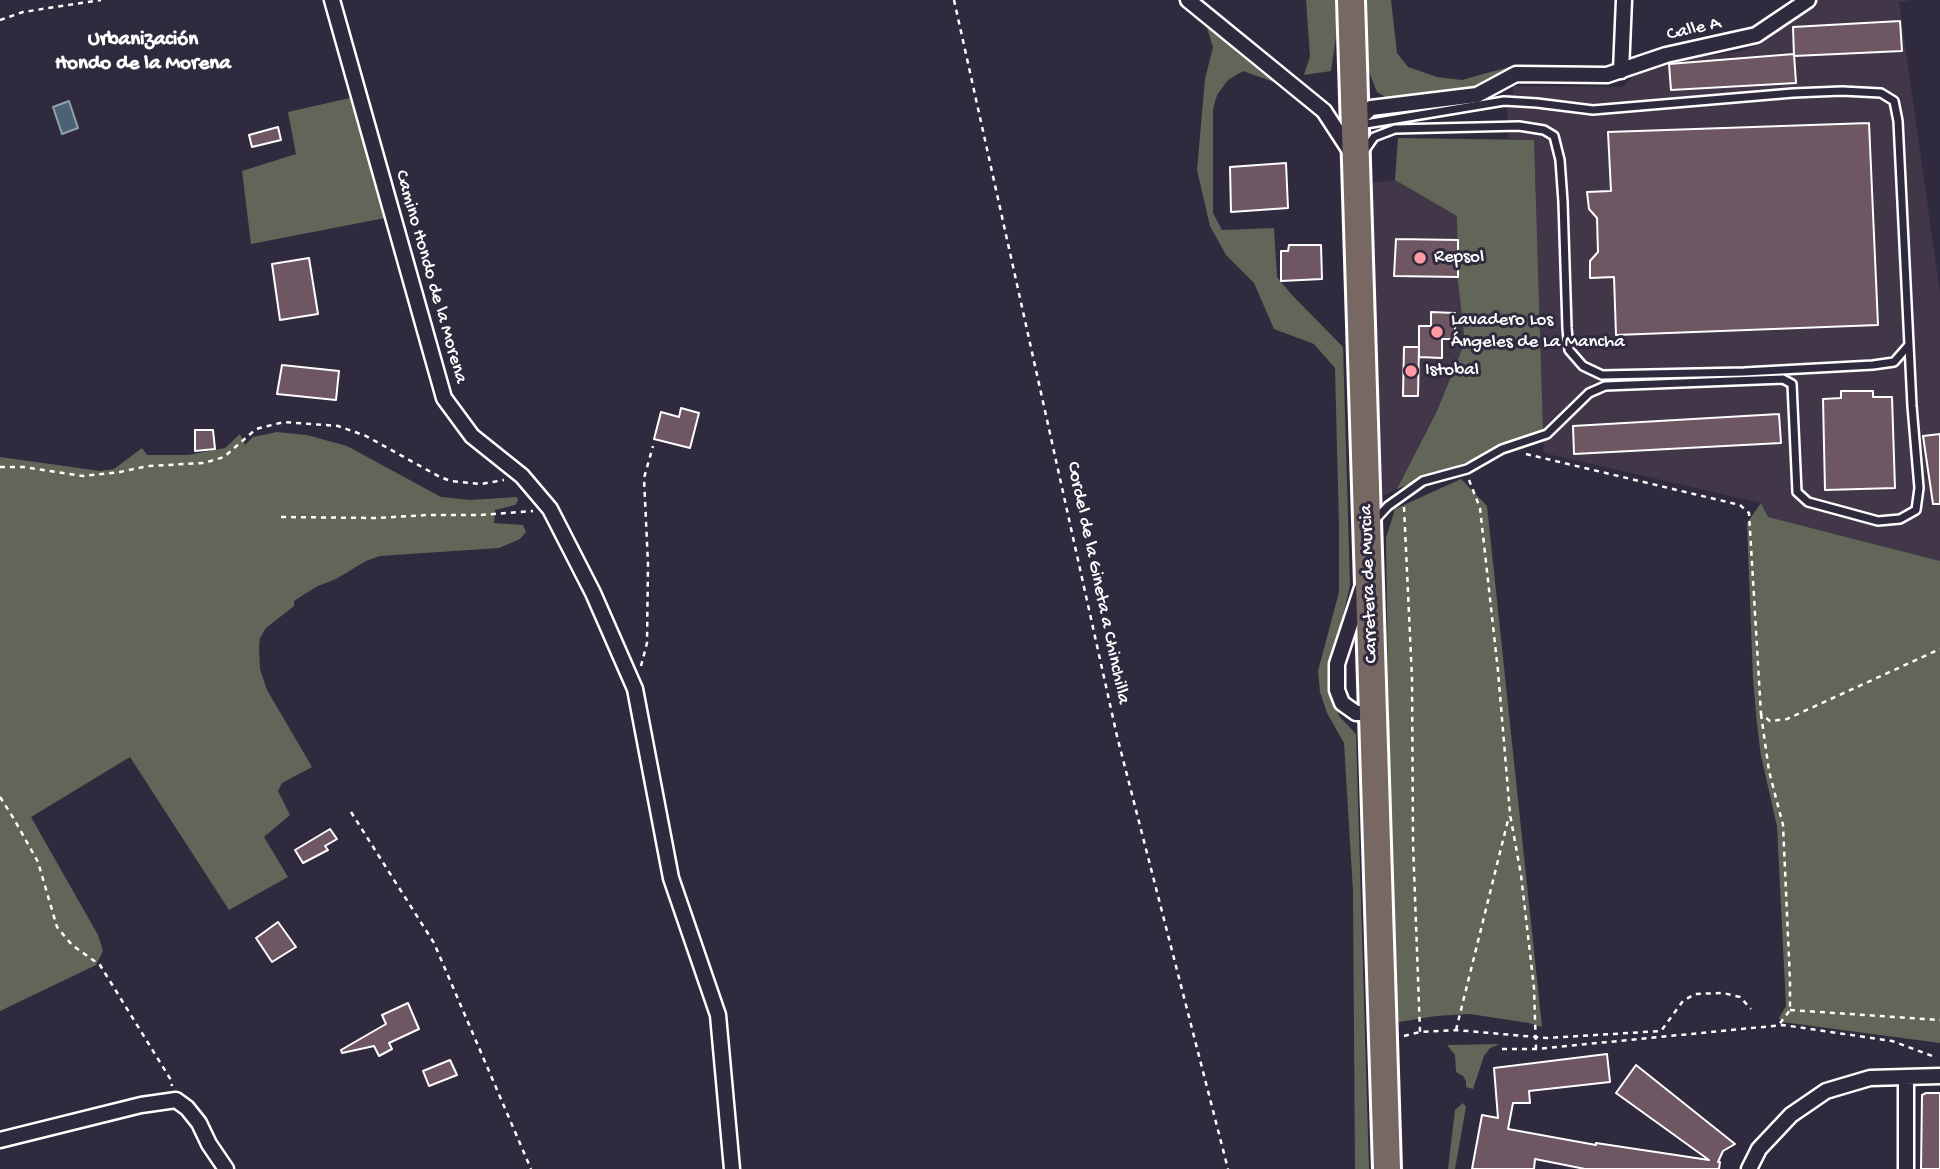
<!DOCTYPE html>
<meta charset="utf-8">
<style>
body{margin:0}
canvas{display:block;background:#2f2a3d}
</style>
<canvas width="1940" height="1169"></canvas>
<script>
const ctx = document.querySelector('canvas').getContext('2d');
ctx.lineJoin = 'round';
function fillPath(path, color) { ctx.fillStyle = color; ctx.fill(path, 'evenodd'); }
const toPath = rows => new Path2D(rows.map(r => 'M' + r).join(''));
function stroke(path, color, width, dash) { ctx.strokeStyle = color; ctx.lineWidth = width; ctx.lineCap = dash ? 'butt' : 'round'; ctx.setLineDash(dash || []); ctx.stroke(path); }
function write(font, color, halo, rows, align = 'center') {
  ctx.font = font + ' "Gochi Hand",sans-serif'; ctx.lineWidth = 6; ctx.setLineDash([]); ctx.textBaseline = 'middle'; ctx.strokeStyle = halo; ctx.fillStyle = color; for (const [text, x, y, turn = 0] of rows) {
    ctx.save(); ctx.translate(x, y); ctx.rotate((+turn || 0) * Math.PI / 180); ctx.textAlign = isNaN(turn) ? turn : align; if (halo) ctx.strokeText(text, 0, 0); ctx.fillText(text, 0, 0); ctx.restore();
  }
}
fillPath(toPath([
 [1818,0,1911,0,1899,2,1940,293,1940,561,1768,517,1761,503,1544,453,1534,140,1508,139,1507,94,1513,94,1513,86,1623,87,1634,74,1649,68,1670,62,1743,51,1764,41],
 [1395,180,1457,216,1465,342,1437,411,1397,489,1383,496,1371,183]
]), '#423748');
fillPath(toPath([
 [1306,0,1335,0,1337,30,1331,71,1304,75,1310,56],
 [1363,0,1391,0,1397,53,1408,67,1437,77,1462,80,1516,65,1524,65,1467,93,1387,98,1377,92,1366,64],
 [1207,28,1232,43,1264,68,1274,82,1243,71,1228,80,1217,95,1213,109,1213,213,1222,230,1274,228,1277,277,1291,294,1343,347,1350,585,1330,673,1329,694,1340,717,1356,734,1369,1169,1355,1169,1353,891,1344,743,1327,713,1320,692,1318,671,1339,592,1339,525,1335,368,1314,344,1274,329,1254,283,1226,255,1210,226,1197,170,1205,79,1213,47],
 [350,98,385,218,251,244,242,171,296,154,288,112],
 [1398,138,1534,140,1543,429,1472,460,1397,489,1437,411,1465,342,1458,281,1457,216,1395,180],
 [277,432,307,435,347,446,441,497,470,500,517,497,518,501,515,505,495,510,494,523,523,525,526,532,520,539,499,548,394,555,380,556,366,561,336,579,318,586,303,595,294,601,294,606,266,628,260,638,259,648,260,669,267,690,312,767,282,783,278,791,290,815,264,837,288,877,229,910,130,757,31,817,98,935,103,951,96,965,0,1011,0,457,100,471,114,469,142,448,147,455,188,455,225,448,240,434,245,445,253,437],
 [1461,479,1487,506,1542,1027,1529,1023,1470,1014,1436,1016,1393,1023,1386,538,1395,509],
 [1761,503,1768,517,1940,561,1940,1043,1782,1022,1779,1018,1786,1006,1777,826,1761,756,1757,724,1753,679,1747,523],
 [1500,1044,1490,1048,1484,1056,1473,1089,1466,1087,1466,1081,1463,1076,1456,1072,1455,1055,1447,1045],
 [1463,1103,1466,1107,1455,1169,1448,1169,1455,1110]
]), '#626658');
const water = toPath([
 [69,101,78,128,62,134,53,107,69,101]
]);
fillPath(water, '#4a6274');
stroke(water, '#92a1ac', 2);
const building = toPath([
 [1900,21,1902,51,1794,56,1793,27,1900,21],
 [1794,54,1796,83,1671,90,1669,64,1794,54],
 [1869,123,1878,325,1616,335,1614,277,1590,278,1590,261,1598,252,1597,218,1589,209,1587,192,1611,191,1608,132,1869,123],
 [278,127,281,140,252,147,249,135,278,127],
 [1286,163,1288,208,1231,212,1230,167,1286,163],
 [1396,239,1458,240,1458,277,1394,276,1396,239],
 [1289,245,1321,245,1322,279,1281,281,1281,251,1288,251,1289,245],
 [309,258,318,314,280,320,272,264,309,258],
 [1431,312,1455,313,1455,339,1442,339,1442,358,1419,357,1419,326,1431,326,1431,312],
 [1404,347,1419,347,1418,396,1403,396,1404,347],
 [282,365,339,371,336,400,277,394,282,365],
 [1841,391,1873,391,1873,397,1892,397,1895,488,1825,490,1823,399,1841,398,1841,391],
 [681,408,699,413,690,448,654,439,661,412,679,417,681,408],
 [1779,414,1781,443,1574,454,1573,426,1779,414],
 [195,430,213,430,215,449,195,451,195,430],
 [1940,434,1940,504,1933,504,1923,436,1940,434],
 [330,829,337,839,325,846,328,850,303,863,295,850,330,829],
 [278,922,296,947,272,962,256,938,278,922],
 [408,1003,419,1029,389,1043,392,1049,379,1056,374,1046,342,1053,341,1050,386,1024,382,1015,408,1003],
 [1607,1054,1610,1082,1529,1091,1530,1103,1513,1103,1508,1129,1596,1145,1596,1143,1709,1160,1616,1093,1636,1065,1735,1144,1723,1151,1718,1162,1720,1162,1719,1169,1585,1169,1535,1159,1534,1169,1472,1169,1482,1115,1498,1118,1494,1068,1607,1054],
 [450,1060,457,1075,429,1086,423,1071,450,1060],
 [1926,1093,1940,1093,1940,1169,1921,1169,1922,1095,1926,1093]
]);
fillPath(building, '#6e5662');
stroke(building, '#fff', 2);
const lane = toPath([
 [1360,125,1504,101,1537,103,1593,110,1793,93,1842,91,1881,93,1894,101,1898,121,1912,406,1919,488,1916,510,1900,519,1878,521,1808,502,1797,492,1792,384,1783,379,1605,386,1589,393,1547,434,1502,449,1467,469,1423,481,1388,506,1374,521],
 [1363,153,1374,137,1395,129,1519,126,1544,130,1554,136,1560,160,1563,202,1567,328,1569,350,1583,366,1602,375,1744,372,1873,365,1894,362,1908,346]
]);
const street = toPath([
 [332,0,444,398,472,436,522,476,550,509,593,593,635,689,671,878,718,1015,732,1169],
 [1188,0,1324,111,1352,154],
 [1621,71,1624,0],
 [1356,122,1371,108,1477,95,1516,74,1607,75,1666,55,1756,35,1808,0],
 [1362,588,1337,664,1337,690,1342,703,1356,713,1374,713],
 [0,1140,141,1105,176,1100,187,1108,199,1123,209,1144,226,1169],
 [1749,1169,1759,1149,1791,1115,1826,1091,1870,1078,1940,1076],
 [1906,1169,1906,1078]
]);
const highway = toPath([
 [1351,0,1387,1169]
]);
stroke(lane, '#fff', 12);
stroke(street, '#fff', 19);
stroke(highway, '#fff', 32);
stroke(toPath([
 [954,0,1117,736,1228,1169],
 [0,20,23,12,101,0],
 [1526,454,1740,505,1749,513,1761,714,1770,721,1787,719,1940,649],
 [0,467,24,467,83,476,120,472,148,466,204,463,224,457,256,429,284,422,338,426,366,436,440,477,451,481,481,484,504,480],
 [1469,480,1480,508,1498,671,1510,814,1521,875,1534,988,1536,1049],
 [1404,507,1412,678,1413,843,1420,1032],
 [281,517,376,518,428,515,480,515,533,511],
 [641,666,647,643,648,564,644,478,653,446],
 [1761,714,1769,771,1783,825,1790,981,1790,1010,1778,1026],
 [0,797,14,819,38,862,57,927,72,945,100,965,171,1080,172,1086],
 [351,812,434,943,531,1169],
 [1790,1010,1940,1020],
 [1456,1030,1509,816],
 [1404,1036,1420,1032,1456,1030,1547,1038,1661,1031,1683,1001,1695,994,1723,993,1740,997,1751,1009],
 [1502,1049,1536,1049,1783,1025,1892,1041,1935,1057]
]), '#fff', 2.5, [5, 5]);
stroke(lane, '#2f2a3d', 7);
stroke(street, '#2f2a3d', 14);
stroke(highway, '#776864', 26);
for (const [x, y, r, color] of [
 [1420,258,7,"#ff9aa2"],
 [1437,332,7,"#ff9aa2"],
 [1411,371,7,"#ff9aa2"]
]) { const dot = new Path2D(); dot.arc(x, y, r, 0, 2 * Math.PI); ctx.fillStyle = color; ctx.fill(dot); stroke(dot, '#2f2a3d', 2.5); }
write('19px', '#fff', '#2f2a3d', [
 ["Calle A",1694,30,-13],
 ["Camino Hondo de la Morena",430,277,74],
 ["Cordel de la Gineta a Chinchilla",1097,583,78],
 ["Carretera de Murcia",1370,584,-92]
]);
write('19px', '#fff', '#2f2a3d', [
 ["Repsol",1434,258],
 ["Lavadero Los",1451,321],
 ["Ángeles de La Mancha",1451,343],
 ["Istobal",1425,371]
], 'left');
write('bold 21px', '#fff', '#2f2a3d', [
 ["Urbanización",143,41],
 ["Hondo de la Morena",143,65]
]);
</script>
